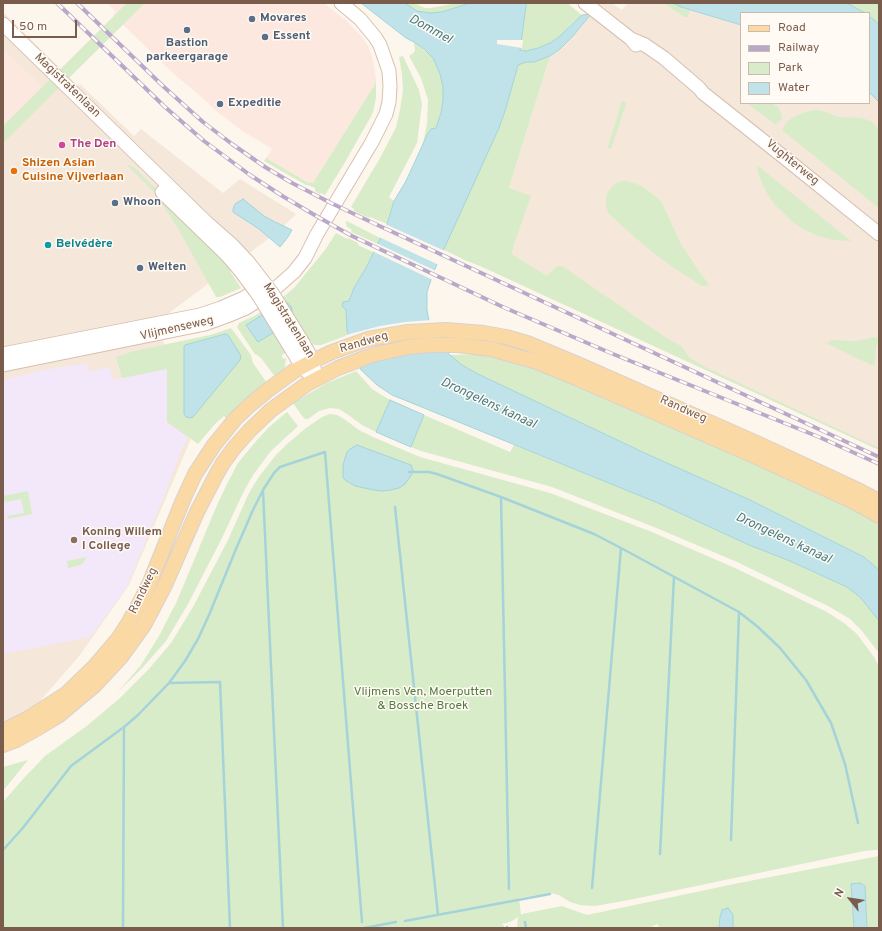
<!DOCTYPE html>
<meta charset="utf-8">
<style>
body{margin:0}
#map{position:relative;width:882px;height:931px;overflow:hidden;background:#fdf6ec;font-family:Overpass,sans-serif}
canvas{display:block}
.frame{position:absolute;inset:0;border:4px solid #7a5c4d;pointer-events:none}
.legend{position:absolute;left:740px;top:12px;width:130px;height:92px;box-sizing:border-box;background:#fffaf3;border:1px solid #cabbb1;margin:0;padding:5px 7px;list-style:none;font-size:12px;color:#7a5c4d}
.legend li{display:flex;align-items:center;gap:8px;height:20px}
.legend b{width:20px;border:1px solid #cabbb1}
.north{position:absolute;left:830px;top:879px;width:40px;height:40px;-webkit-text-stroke:3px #fffaf3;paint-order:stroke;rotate:300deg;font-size:11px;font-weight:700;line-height:16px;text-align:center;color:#7a5c4d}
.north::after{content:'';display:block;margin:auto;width:14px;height:18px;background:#7a5c4d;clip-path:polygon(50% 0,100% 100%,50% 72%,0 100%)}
.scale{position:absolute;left:12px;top:20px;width:65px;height:18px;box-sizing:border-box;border:2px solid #7a5c4d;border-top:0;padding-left:5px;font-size:12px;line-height:14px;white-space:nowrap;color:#7a5c4d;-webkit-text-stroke:3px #fffaf3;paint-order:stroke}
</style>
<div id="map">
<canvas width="882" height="931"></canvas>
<div class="frame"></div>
<ul class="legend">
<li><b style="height:5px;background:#fbd9a5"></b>Road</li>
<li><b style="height:5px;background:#b9a8c9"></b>Railway</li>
<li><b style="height:11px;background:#d8ecc9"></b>Park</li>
<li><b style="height:11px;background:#bfe3e8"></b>Water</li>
</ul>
<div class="north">N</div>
<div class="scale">50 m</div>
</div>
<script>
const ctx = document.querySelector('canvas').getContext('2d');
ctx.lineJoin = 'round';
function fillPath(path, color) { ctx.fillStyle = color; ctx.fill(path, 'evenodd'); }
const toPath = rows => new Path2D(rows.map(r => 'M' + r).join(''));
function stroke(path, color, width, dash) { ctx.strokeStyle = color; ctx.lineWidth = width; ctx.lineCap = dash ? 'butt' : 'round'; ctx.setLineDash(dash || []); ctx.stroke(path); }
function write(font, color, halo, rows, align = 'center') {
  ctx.font = font + ' Overpass,sans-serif'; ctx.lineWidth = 3; ctx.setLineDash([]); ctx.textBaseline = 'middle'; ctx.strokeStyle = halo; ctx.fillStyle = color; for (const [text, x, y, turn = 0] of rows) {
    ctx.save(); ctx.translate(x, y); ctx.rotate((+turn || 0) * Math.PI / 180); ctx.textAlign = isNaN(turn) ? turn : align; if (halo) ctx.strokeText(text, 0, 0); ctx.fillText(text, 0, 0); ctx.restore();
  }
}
fillPath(toPath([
 [600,3,611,3,622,10,628,3,663,3,684,17,688,17,690,10,741,25,741,103,869,103,869,92,879,102,879,450,775,402,681,356,559,267,557,266,548,277,512,254,515,241,509,188,550,56,560,49,573,36],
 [3,12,78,86,80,84,134,136,141,129,223,193,240,179,296,214,280,230,157,322,193,434,129,585,80,655,3,744]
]), '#f5e8da');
fillPath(toPath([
 [107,3,324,3,348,22,362,37,368,46,371,54,374,64,376,80,375,84,313,183,310,182,309,183,266,158,272,149,244,132,221,115,199,95,175,75,113,15,116,12],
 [3,50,43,87,3,129]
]), '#fde8e0');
fillPath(toPath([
 [88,363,87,372,109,367,113,380,167,369,167,422,188,437,181,451,165,494,127,587,90,637,3,654,3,380,44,370]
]), '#f3e8fa');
fillPath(toPath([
 [127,3,145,3,3,143,3,126],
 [405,3,414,3,425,8,431,8,456,3,470,3,442,12,430,13,417,11],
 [527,3,567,3,582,15,559,37,550,43,543,46,531,50,526,51,520,50,526,6],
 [663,3,673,3,681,7,690,10,688,17,684,17],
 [847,3,879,3,879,24,869,16,869,13,865,13],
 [414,42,424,50,433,58,440,74,443,87,443,100,441,113,436,128,428,133,422,148,427,124,428,100,421,78,409,56,412,54,415,51],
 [403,56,419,90,422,104,417,143,389,197,394,201,387,224,370,217,369,218,354,211,354,209,351,207,380,158,391,137,396,127,399,115,403,91,402,74,399,57],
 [550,56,509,188,531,196,515,241,512,254,547,276,557,266,562,266,668,339,681,346,689,357,703,366,879,448,879,450,480,266,467,261,444,250,446,242,499,128,506,108,518,64,526,62,534,62],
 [376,80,376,98,373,112,370,118,344,164,325,195,321,193,320,194,315,191,315,188,308,185,306,185,264,161,266,158,309,183,310,182,313,183,375,84],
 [622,101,626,103,626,104,611,149,608,148,608,146],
 [747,103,772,103,779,108,782,118,776,125],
 [816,110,823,111,838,117,861,118,871,121,877,127,879,131,879,208,782,130,787,122,792,118,805,112],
 [128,165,134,167,196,229,232,269,230,271,241,288,220,297,216,297,215,295,176,225,154,192,128,166],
 [758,166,851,241,833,240,818,236,805,230,794,223,776,206,768,195,760,179,757,167],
 [624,181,630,182,642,186,661,201,681,244,700,273,708,283,707,286,702,286,674,268,660,258,638,240,609,214,606,207,606,198,607,194,610,189,614,185,618,182],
 [347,221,380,238,378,244,351,232,352,230,346,226,347,224,345,223],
 [336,233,347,239,348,238,358,243,358,245,373,252,367,266,354,288,349,301,342,306,346,309,348,335,321,345,315,345,311,344,312,342,308,339,282,355,283,359,286,358,285,367,281,373,276,378,261,358,254,353,237,327,239,323,256,315,283,297,294,288,325,250],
 [231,328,251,355,253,363,267,383,228,421,224,416,215,424,198,444,167,422,167,369,122,378,116,357,134,351,210,335],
 [224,334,228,335,184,414,184,347,185,345],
 [875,337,877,338,878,340,876,348,875,363,874,365,871,365,828,344,829,341,832,340,855,341],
 [478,354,502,357,548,372,804,484,879,521,879,570,864,557,750,500,649,455,478,374,462,365,450,355],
 [356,371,372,389,390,400,376,432,362,425,347,414,339,409,330,408,319,411,308,419,305,419,302,416,293,403,327,383],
 [287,412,298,426,271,451,253,475,243,493,222,538,188,604,166,641,144,666,117,693,141,665,159,636,177,601,217,505,227,484,238,463,257,440,269,427],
 [330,414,337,415,344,419,359,430,373,437,420,457,550,493,652,532,735,568,827,612,844,623,857,634,874,657,879,666,879,850,875,850,864,851,629,900,595,906,580,905,570,902,559,895,551,893,519,898,521,915,522,914,562,906,587,915,739,883,879,856,879,928,867,928,865,886,851,884,854,928,733,928,733,915,720,917,719,928,660,928,657,924,651,927,650,928,517,928,518,917,510,922,502,924,504,926,504,928,3,928,3,802,23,779,45,756,88,725,120,698,148,670,171,643,193,607,228,540,248,495,258,478,276,455,286,445,306,428,322,417],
 [424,415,510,452,514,445,658,503,749,545,790,561,847,587,861,598,879,621,879,653,862,631,850,619,830,607,737,562,654,527,552,487,421,451,411,447],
 [28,491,32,514,8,519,7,516,24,513,21,499,5,502,3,496],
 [87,557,82,564,77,566,68,568,67,561],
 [28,760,3,791,3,767]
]), '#d8ecc9');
const water = toPath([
 [361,3,405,3,417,11,430,13,442,12,470,3,527,3,526,6,520,50,526,51,538,48,550,43,559,37,582,15,591,14,573,36,560,49,550,56,534,62,526,62,518,65,506,108,499,128,434,271,427,292,427,310,430,326,441,345,450,355,462,365,478,374,649,455,750,500,864,557,879,570,879,621,861,598,847,587,790,561,749,545,658,503,392,395,377,385,361,370,351,351,347,330,346,310,342,306,343,302,349,301,354,288,367,266,387,224,394,201,406,181,428,133,431,129,436,128,441,113,443,100,443,87,440,74,433,58,424,49,414,42,406,38,361,3],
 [673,3,847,3,865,13,741,13,741,25,681,7,673,3],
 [869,16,879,24,879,102,869,92,869,16],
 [243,199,264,216,275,222,292,230,288,237,280,247,259,229,233,212,233,209,235,204,243,199],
 [285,301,291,306,294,318,293,321,258,342,246,325,285,301],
 [225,334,228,335,241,356,240,360,193,417,190,418,186,417,184,414,184,347,185,345,225,334],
 [390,400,424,415,411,447,376,432,390,400],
 [357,445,411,465,413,470,412,474,405,484,399,488,391,490,382,491,374,490,355,486,345,480,343,477,343,465,347,452,350,449,357,445],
 [860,883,865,886,867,928,854,928,851,884,860,883],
 [728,908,733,915,733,928,719,928,720,917,722,910,728,908]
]);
fillPath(water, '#bfe3e8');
stroke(water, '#a5d3da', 1);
fillPath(toPath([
 [497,40,523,40,522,48,497,44],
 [385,224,445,251,439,265,379,237],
 [376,243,436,271,433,280,372,251],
 [431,320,432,326,443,344,440,350,392,356,357,367,349,352,346,335,380,326,405,322]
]), '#fdf6ec');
stroke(toPath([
 [409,472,429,472,437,474,501,497,594,534,621,548,739,612,758,627,780,648,806,680,831,723,845,764,858,823],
 [263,491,283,928],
 [501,497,509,889],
 [395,507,438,915],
 [169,683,220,682,230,928],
 [731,840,739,612],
 [3,850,22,829,71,766,124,727,138,715,169,683,185,661,198,639,209,615,236,549,253,510,263,490,274,473,280,467,325,452,362,922],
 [660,854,674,577],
 [592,888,621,548],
 [405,921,550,894],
 [525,922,526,928],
 [507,927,507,928],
 [123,928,124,728],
 [364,928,396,922]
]), '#a5d3da', 2.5);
const secondary = toPath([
 [585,3,631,39,636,45],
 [3,24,207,223,232,245,249,263],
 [631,39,645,45,664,58,699,88,703,93,785,158,879,234],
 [162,192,226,254,239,269],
 [303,343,313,361,316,379],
 [292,350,302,367,310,374],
 [3,354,200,315,221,308,244,298,264,285],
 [3,365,205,324,227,316,246,308,259,300,277,287,294,272,305,258,317,234,372,142,386,114,389,102,390,86,389,71,380,45,375,37,360,19,341,3]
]);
const primary = toPath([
 [3,731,27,719,66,694,95,666,106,653,118,639,129,622,139,604,150,582,183,500,195,474,214,445,236,418,251,404,268,390,294,371,313,361,332,352,368,339,408,332,446,330,484,333,506,337,527,343,582,366,759,444,858,490,879,501],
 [3,745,16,740,38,728,58,716,95,685,121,657,144,625,152,610,165,585,197,512,215,477,223,463,234,448,249,431,271,410,307,384,338,368,372,355,408,347,430,345,458,345,491,349,537,362,576,378,752,455,852,501,879,516]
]);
stroke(secondary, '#d6c0b0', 15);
stroke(primary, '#dad1cd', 16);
stroke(secondary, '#fff', 13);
stroke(primary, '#fbd9a5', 14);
const rail = toPath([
 [57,3,165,107,204,141,250,175,284,197,318,217,352,236,503,307,613,354,819,437,879,464],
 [77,3,164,87,203,122,232,144,265,167,292,183,331,203,371,222,879,457]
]);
stroke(rail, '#b9a8c9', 4);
stroke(rail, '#fffaf3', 2.5, [8]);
const secondaryBridge = toPath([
 [249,263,272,293,303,343],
 [239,269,259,296,292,350]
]);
stroke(secondaryBridge, '#d6c0b0', 15, []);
stroke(secondaryBridge, '#fff', 13);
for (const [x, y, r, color] of [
 [252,19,4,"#5c6f8a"],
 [187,30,4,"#5c6f8a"],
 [265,37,4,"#5c6f8a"],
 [220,104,4,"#5c6f8a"],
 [62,145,4,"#d1479c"],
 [14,171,4,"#e8710a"],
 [115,203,4,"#5c6f8a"],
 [48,245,4,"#0f9aa8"],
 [140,268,4,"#5c6f8a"],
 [74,540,4,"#8d6e63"]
]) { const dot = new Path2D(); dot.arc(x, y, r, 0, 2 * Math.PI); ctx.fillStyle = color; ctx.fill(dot); stroke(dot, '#fffaf3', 1.5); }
write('bold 12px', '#4e5e75', '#fffaf3', [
 ["Movares",260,19],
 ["Essent",273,37],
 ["Bastion",187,44,"center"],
 ["parkeergarage",187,58,"center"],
 ["Expeditie",228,104],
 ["Whoon",123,203],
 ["Welten",148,268]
], 'left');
write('12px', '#7a5c4d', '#fffaf3', [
 ["Magistratenlaan",67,86,44],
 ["Vughterweg",792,163,39],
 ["Magistratenlaan",288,321,58],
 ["Vlijmenseweg",177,329,-13],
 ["Randweg",364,343,-16],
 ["Randweg",683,410,24],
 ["Randweg",144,591,-64]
]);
write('bold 12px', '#b23c85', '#fffaf3', [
 ["The Den",70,145]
], 'left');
write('bold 12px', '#c56008', '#fffaf3', [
 ["Shizen Asian",22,164],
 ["Cuisine Vijverlaan",22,178]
], 'left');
write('bold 12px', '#0d838f', '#fffaf3', [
 ["Belvédère",56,245]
], 'left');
write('bold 12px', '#785e54', '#fffaf3', [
 ["Koning Willem",82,533],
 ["I College",82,547]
], 'left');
write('12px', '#537a41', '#fffaf3', [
 ["Vlijmens Ven, Moerputten",423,693],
 ["& Bossche Broek",423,707]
]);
write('italic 13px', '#437c86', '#fffaf3', [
 ["Dommel",430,30,29],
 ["Drongelens kanaal",488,404,25],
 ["Drongelens kanaal",783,539,25]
]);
</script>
